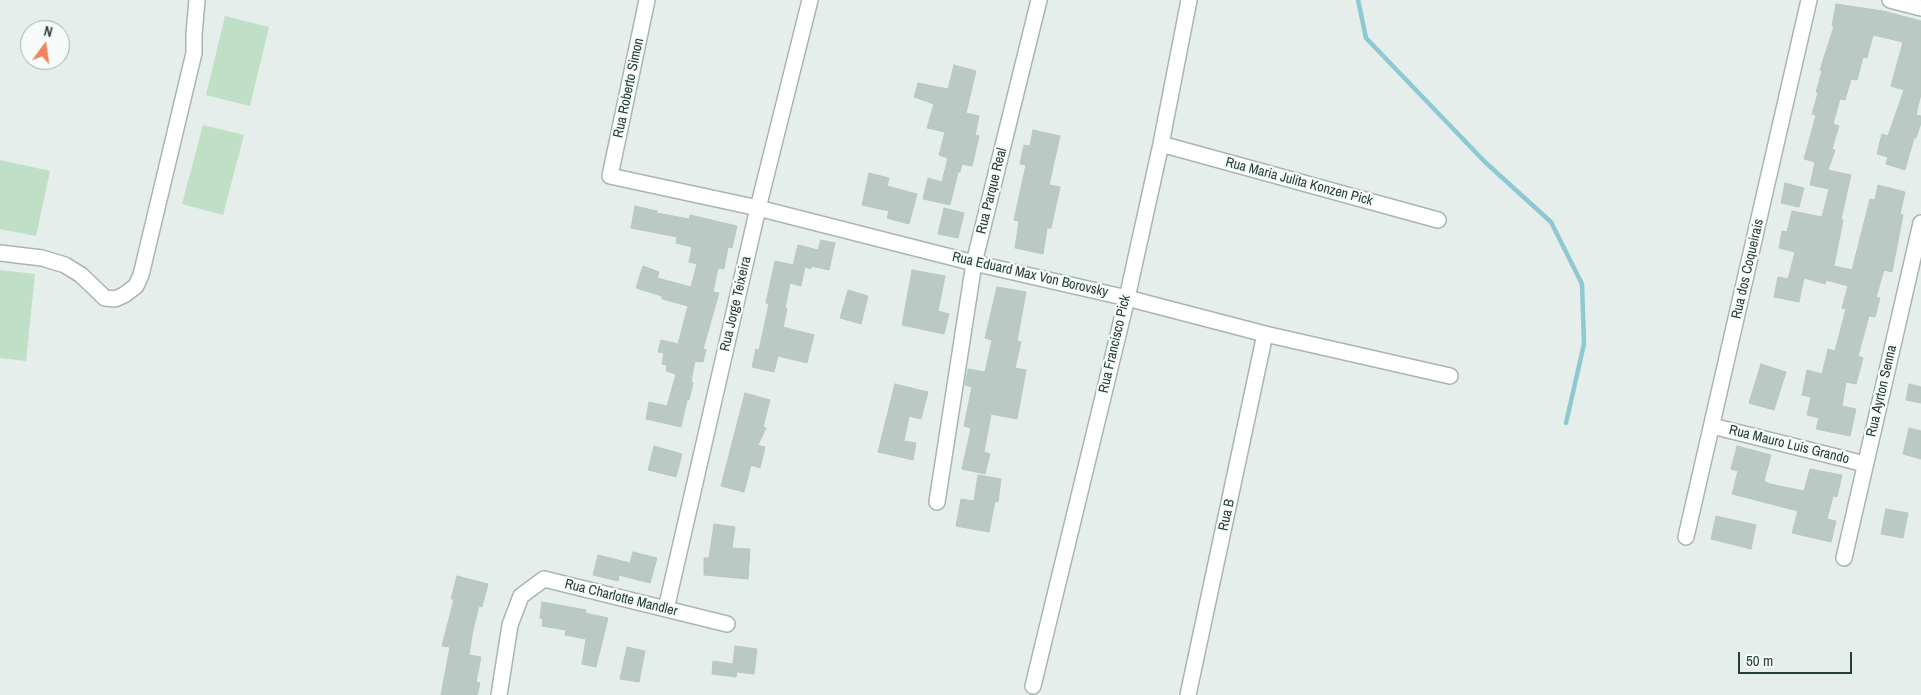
<!DOCTYPE html>
<style>
body{margin:0}
#map{position:relative;width:1921px;height:695px;overflow:hidden;background:#e5eeea;font-family:"Archivo Narrow",sans-serif}
canvas{display:block}
.north{position:absolute;left:20px;top:20px;width:50px;height:50px;box-sizing:border-box;background:#f6faf8;border:1px solid #a2b0ac;border-radius:50%;rotate:14deg;font-size:14px;font-weight:700;line-height:20px;text-align:center;color:#244039}
.north::after{content:'';display:block;margin:auto;width:18px;height:22px;background:#f18460;clip-path:polygon(50% 0,100% 100%,50% 72%,0 100%)}
.scale{position:absolute;left:1738px;top:652px;width:114px;height:22px;box-sizing:border-box;border:2px solid #244039;border-top:0;padding-left:6px;font-size:15px;line-height:18px;white-space:nowrap;color:#244039;-webkit-text-stroke:4px #f6faf8;paint-order:stroke}
</style>
<div id="map">
<canvas width="1921" height="695"></canvas>
<div class="north">N</div>
<div class="scale">50 m</div>
</div>
<script>
const ctx = document.querySelector('canvas').getContext('2d');
ctx.lineJoin = 'round';
function fillPath(path, color) { ctx.fillStyle = color; ctx.fill(path, 'evenodd'); }
const toPath = rows => new Path2D(rows.map(r => 'M' + r).join(''));
function stroke(path, color, width, dash) { ctx.strokeStyle = color; ctx.lineWidth = width; ctx.lineCap = dash ? 'butt' : 'round'; ctx.setLineDash(dash || []); ctx.stroke(path); }
function write(font, color, halo, rows, align = 'center') {
  ctx.font = font + ' "Archivo Narrow",sans-serif'; ctx.lineWidth = 4.5; ctx.setLineDash([]); ctx.textBaseline = 'middle'; ctx.strokeStyle = halo; ctx.fillStyle = color; for (const [text, x, y, turn = 0] of rows) {
    ctx.save(); ctx.translate(x, y); ctx.rotate((+turn || 0) * Math.PI / 180); ctx.textAlign = isNaN(turn) ? turn : align; if (halo) ctx.strokeText(text, 0, 0); ctx.fillText(text, 0, 0); ctx.restore();
  }
}
fillPath(toPath([
 [225,16,269,27,250,106,206,95],
 [203,125,244,135,223,215,182,204],
 [0,160,50,171,36,236,0,229],
 [0,270,35,274,26,361,0,358]
]), '#bfdfc7');
stroke(toPath([
 [1358,0,1366,38,1485,162,1551,222,1582,284,1584,344,1566,423]
]), '#8ec8d2', 4.5);
const building = toPath([
 [1836,4,1883,11,1921,21,1921,94,1916,115,1921,116,1921,123,1916,138,1914,138,1905,170,1886,164,1888,157,1877,154,1882,134,1888,136,1904,90,1891,86,1903,42,1873,35,1867,58,1863,57,1857,80,1851,79,1845,100,1840,99,1833,124,1839,126,1832,149,1835,150,1828,170,1851,175,1841,219,1843,220,1834,266,1852,270,1870,199,1875,200,1878,185,1905,192,1900,214,1903,215,1892,272,1884,270,1876,297,1880,298,1875,317,1869,316,1858,356,1863,358,1856,384,1846,382,1842,406,1856,409,1850,436,1816,429,1819,418,1807,415,1811,397,1802,395,1807,370,1822,374,1828,349,1835,351,1846,309,1842,308,1848,286,1826,280,1825,284,1804,278,1799,302,1774,297,1778,277,1788,279,1795,252,1779,248,1782,231,1787,232,1792,211,1822,217,1829,189,1810,185,1815,162,1804,159,1816,115,1812,114,1818,93,1816,92,1822,71,1820,70,1834,26,1832,26,1836,4],
 [954,65,976,71,966,113,979,116,975,135,979,136,972,166,962,164,960,172,958,172,950,205,923,199,928,178,942,182,948,158,939,155,945,132,927,128,934,104,914,97,918,83,948,89,954,65],
 [1033,130,1060,136,1049,185,1060,187,1051,228,1047,228,1043,254,1015,248,1019,221,1014,220,1026,165,1020,164,1024,145,1030,146,1033,130],
 [869,173,889,178,887,186,917,194,909,224,887,218,889,211,862,205,869,173],
 [1785,183,1804,188,1799,207,1781,203,1785,183],
 [635,206,657,211,657,213,689,219,690,215,737,226,732,248,728,247,724,269,718,268,713,292,719,293,703,349,706,350,703,362,695,361,691,382,693,383,689,400,687,400,681,427,646,419,649,402,667,406,676,374,666,371,667,365,662,364,664,353,658,352,661,340,678,344,688,306,662,299,662,296,636,288,643,266,659,272,657,278,691,287,697,264,689,262,692,247,676,243,677,237,631,228,635,206],
 [944,208,964,213,958,238,938,234,944,208],
 [821,240,835,243,829,270,811,266,811,269,805,267,801,286,790,283,785,308,787,309,783,327,814,335,807,363,778,356,774,372,752,367,756,349,759,350,769,304,766,303,775,261,793,265,798,245,818,250,821,240],
 [912,270,945,276,938,311,949,314,944,334,902,325,912,270],
 [997,287,1026,292,1017,341,1021,342,1015,368,1026,370,1017,419,991,414,984,452,990,454,985,474,962,469,971,428,964,426,972,387,965,385,968,369,985,372,992,340,985,338,997,287],
 [848,290,868,296,861,324,840,318,848,290],
 [1761,364,1786,372,1774,410,1749,403,1761,364],
 [895,384,928,392,921,419,909,416,904,441,916,443,913,460,878,452,895,384],
 [1909,384,1921,387,1921,403,1906,400,1909,384],
 [745,393,770,400,763,427,766,428,758,445,765,447,760,468,751,465,744,492,721,486,745,393],
 [1909,428,1921,431,1921,459,1903,454,1909,428],
 [654,446,682,454,676,477,648,470,654,446],
 [1737,446,1771,455,1764,481,1770,484,1804,491,1810,469,1842,475,1837,497,1833,496,1827,519,1836,521,1831,542,1792,533,1798,511,1732,494,1738,471,1731,469,1737,446],
 [978,475,1001,479,998,502,995,501,989,532,956,526,961,499,974,501,978,475],
 [1886,509,1908,513,1903,538,1881,534,1886,509],
 [1716,516,1756,525,1751,549,1711,539,1716,516],
 [714,524,735,527,732,548,750,549,748,579,704,575,704,558,709,558,714,524],
 [633,552,657,558,650,583,619,575,618,581,593,575,598,555,630,563,633,552],
 [457,576,488,584,482,607,479,606,473,630,469,655,481,657,476,682,480,683,477,695,441,695,450,647,442,646,454,599,451,599,457,576],
 [542,602,586,610,585,613,608,618,596,667,582,664,586,639,565,635,566,630,542,626,543,619,540,618,542,602],
 [735,646,757,649,754,674,737,672,736,677,712,674,713,661,733,664,735,646],
 [627,647,645,651,639,682,620,679,627,647]
]);
fillPath(building, '#bac9c3');
stroke(building, '#b7c8c1', 1);
const minor = toPath([
 [647,0,610,176,758,208,974,263,1127,298,1265,334,1450,376],
 [1890,0,1921,8],
 [1161,144,1438,220],
 [0,253,42,258,65,265,81,275,105,298,115,299,124,295,136,286,141,275,194,53,194,34,197,0],
 [1712,426,1865,464],
 [937,502,974,263,1039,0],
 [1686,537,1809,0],
 [1844,558,1921,223],
 [666,609,758,208,810,0],
 [1033,686,1127,298,1161,144,1189,0],
 [499,695,510,625,521,596,544,579,727,624],
 [1188,695,1265,334]
]);
stroke(minor, '#a7b6b1', 18);
stroke(minor, '#fff', 15);
write('14px', '#244039', '#f6faf8', [
 ["Rua Roberto Simon",629,88,-78],
 ["Rua Maria Julita Konzen Pick",1299,182,15],
 ["Rua Parque Real",992,191,-76],
 ["Rua dos Coqueirais",1748,269,-77],
 ["Rua Eduard Max Von Borovsky",1030,275,13],
 ["Rua Jorge Teixeira",736,304,-77],
 ["Rua Francisco Pick",1115,344,-77],
 ["Rua Ayrton Senna",1882,391,-77],
 ["Rua Mauro Luis Grando",1789,445,14],
 ["Rua B",1227,515,-78],
 ["Rua Charlotte Mandler",621,598,14]
]);
</script>
